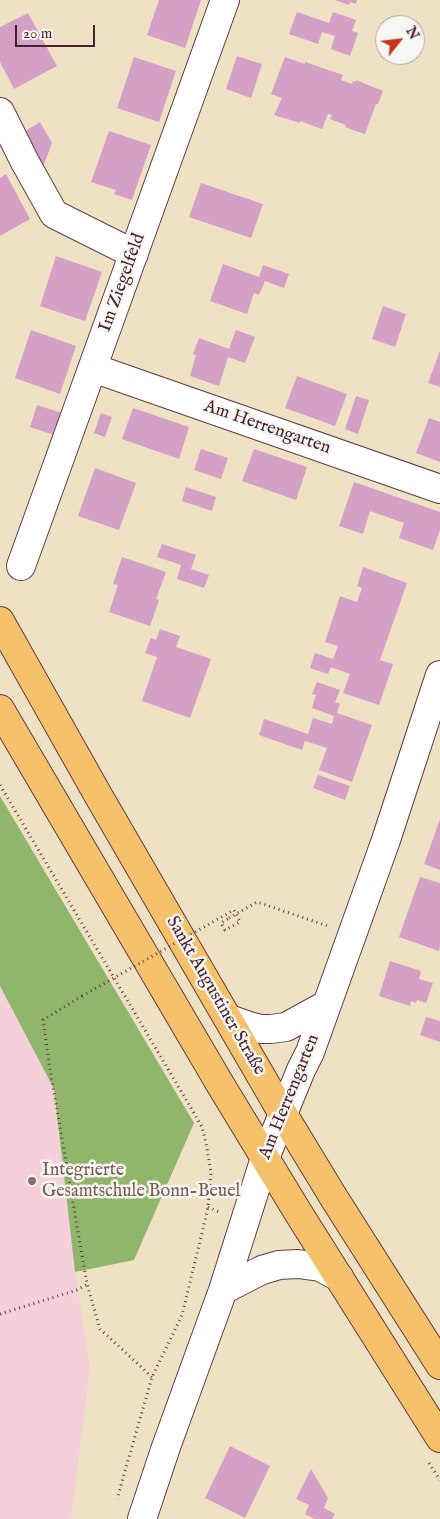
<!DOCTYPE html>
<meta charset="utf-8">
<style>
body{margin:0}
#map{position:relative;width:440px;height:1519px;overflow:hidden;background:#efe1c3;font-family:"IM FELL English",serif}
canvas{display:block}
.north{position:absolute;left:375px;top:15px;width:50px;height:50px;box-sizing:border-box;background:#f6f6f2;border:1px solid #b1a0a2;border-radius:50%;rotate:61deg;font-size:14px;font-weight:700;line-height:20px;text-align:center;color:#4a1f2b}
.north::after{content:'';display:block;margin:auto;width:18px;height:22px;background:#c8321e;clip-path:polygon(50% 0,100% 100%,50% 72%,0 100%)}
.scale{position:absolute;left:15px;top:25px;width:80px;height:22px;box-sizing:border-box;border:2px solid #4a1f2b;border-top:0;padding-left:6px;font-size:15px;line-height:18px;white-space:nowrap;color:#4a1f2b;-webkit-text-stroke:4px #f6f6f2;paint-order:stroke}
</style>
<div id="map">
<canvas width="440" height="1519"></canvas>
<div class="north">N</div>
<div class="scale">20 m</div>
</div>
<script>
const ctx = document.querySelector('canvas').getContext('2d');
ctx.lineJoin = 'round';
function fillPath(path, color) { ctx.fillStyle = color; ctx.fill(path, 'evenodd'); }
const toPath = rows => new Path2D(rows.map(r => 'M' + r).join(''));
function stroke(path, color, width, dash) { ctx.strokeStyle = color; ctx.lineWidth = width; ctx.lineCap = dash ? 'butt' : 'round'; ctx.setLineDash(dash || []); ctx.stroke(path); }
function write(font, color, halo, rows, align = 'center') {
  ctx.font = font + ' "IM FELL English",serif'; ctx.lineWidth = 5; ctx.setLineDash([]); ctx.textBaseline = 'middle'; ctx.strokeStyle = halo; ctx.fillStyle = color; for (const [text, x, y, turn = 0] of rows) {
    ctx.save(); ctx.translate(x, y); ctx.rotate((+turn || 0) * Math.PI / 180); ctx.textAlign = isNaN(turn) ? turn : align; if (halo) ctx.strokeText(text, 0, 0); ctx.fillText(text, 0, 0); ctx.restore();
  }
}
fillPath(toPath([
 [0,986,54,1090,75,1272,90,1367,71,1519,0,1519]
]), '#f5cfda');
fillPath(toPath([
 [0,796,194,1123,134,1260,75,1272,54,1089,0,986]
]), '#90b66b');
fillPath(toPath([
 [159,0,201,0,185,48,147,35],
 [335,0,357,0,356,4,350,2,349,5],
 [297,12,329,23,333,12,356,20,352,31,358,33,350,56,331,49,335,36,322,32,318,44,289,34],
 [28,13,57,66,14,89,0,62,0,27],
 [237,56,262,64,251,98,226,89],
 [134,57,176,71,159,122,117,108],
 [285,57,305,64,305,62,343,75,341,80,352,84,353,81,356,82,356,80,383,91,378,104,376,104,371,117,365,134,345,127,346,125,330,119,332,115,328,114,322,129,300,121,300,123,274,115,282,98,271,94],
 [40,122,52,143,43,167,24,132],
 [109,131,151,145,132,200,114,194,116,190,91,182],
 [6,174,30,219,0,236,0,178],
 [201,183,263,204,251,238,189,217],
 [56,256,102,272,85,321,40,306],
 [223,264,259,277,263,265,289,274,284,288,265,281,259,295,254,293,247,314,210,301],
 [383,306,406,314,395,347,372,339],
 [31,330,76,346,60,394,15,378],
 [236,330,255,337,245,363,228,357,219,386,190,376,196,355,193,354,199,338,229,349],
 [440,351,440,387,428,383],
 [297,376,347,394,335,426,285,408],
 [356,396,369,400,358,434,345,429],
 [37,405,62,413,54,435,30,427],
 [133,408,189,427,179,459,122,439],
 [101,413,112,417,105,437,94,433],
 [429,418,440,422,440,462,416,453],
 [201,449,228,458,221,479,194,470],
 [254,449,307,467,296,500,242,481],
 [95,468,136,483,119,530,78,516],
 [354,482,440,512,440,530,433,550,399,538,404,523,370,511,363,534,339,526],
 [186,487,216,497,212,511,182,501],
 [162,544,196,555,191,569,209,575,204,588,177,579,181,565,157,557],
 [122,557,166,572,156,599,159,600,150,626,109,612,118,585,113,584],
 [363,567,407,583,380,660,393,664,379,705,343,693,350,674,331,667,328,674,310,668,315,653,333,659,338,646,325,642,340,596,357,602,362,588,357,586],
 [160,629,180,636,176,647,211,659,190,718,142,701,157,657,145,653,151,638,156,640],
 [317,682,340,690,335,702,340,704,337,713,372,725,352,782,319,770,327,748,305,741,302,750,259,735,264,719,308,734,313,718,332,724,334,716,312,708,316,695,312,694],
 [318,775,350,786,345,800,313,788],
 [440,819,440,870,424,864],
 [420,877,440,883,440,946,439,951,399,937],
 [390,961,421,971,419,979,433,983,426,1003,417,1000,416,1003,411,1001,410,1006,379,996],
 [426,1017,440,1021,440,1042,420,1035],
 [230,1446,270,1466,245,1518,205,1498],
 [311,1469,328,1498,324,1508,335,1514,332,1519,315,1519,305,1514,309,1505,296,1499]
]), '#d5a0c6');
const minor = toPath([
 [0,112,25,162,54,214,134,254],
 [93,368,440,489],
 [21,566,225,0],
 [229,1019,249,1026,261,1029,271,1029,286,1027,326,1005],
 [223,1290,262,1270,279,1265,298,1264,320,1267,339,1277],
 [142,1519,166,1447,223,1290,265,1158,301,1070,310,1052,386,840,440,675]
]);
const primary = toPath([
 [0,621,98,795,283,1114,334,1198,440,1365],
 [0,709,220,1084,299,1214,440,1438]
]);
stroke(minor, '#633c42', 30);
stroke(primary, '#633c42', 30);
stroke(toPath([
 [0,785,191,1108,202,1127,206,1143,211,1172,208,1207,203,1229,182,1315,152,1377,117,1499],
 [229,918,257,902,328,926],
 [82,996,43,1020,50,1069,87,1284,100,1329,152,1377],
 [208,1207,219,1212],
 [0,1314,77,1290,87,1284],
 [429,1463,440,1480]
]), '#633c42', 3, [1, 4]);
stroke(minor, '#fff', 28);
stroke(primary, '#f5c16b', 28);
stroke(toPath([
 [82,996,234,910,240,922,225,930,221,923,229,918]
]), '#633c42', 3, [1, 4]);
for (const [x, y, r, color] of [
 [32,1181,5,"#8d6e63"]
]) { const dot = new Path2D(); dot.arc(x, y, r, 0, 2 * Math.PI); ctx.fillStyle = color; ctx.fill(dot); stroke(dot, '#f6f6f2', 2); }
write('18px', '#4a1f2b', '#f6f6f2', [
 ["Im Ziegelfeld",123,283,-70],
 ["Am Herrengarten",267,428,19],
 ["Sankt Augustiner Straße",215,996,60],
 ["Am Herrengarten",290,1097,-68]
]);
write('18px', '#785e54', '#f6f6f2', [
 ["Integrierte",42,1171],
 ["Gesamtschule Bonn-Beuel",42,1192]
], 'left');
</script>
